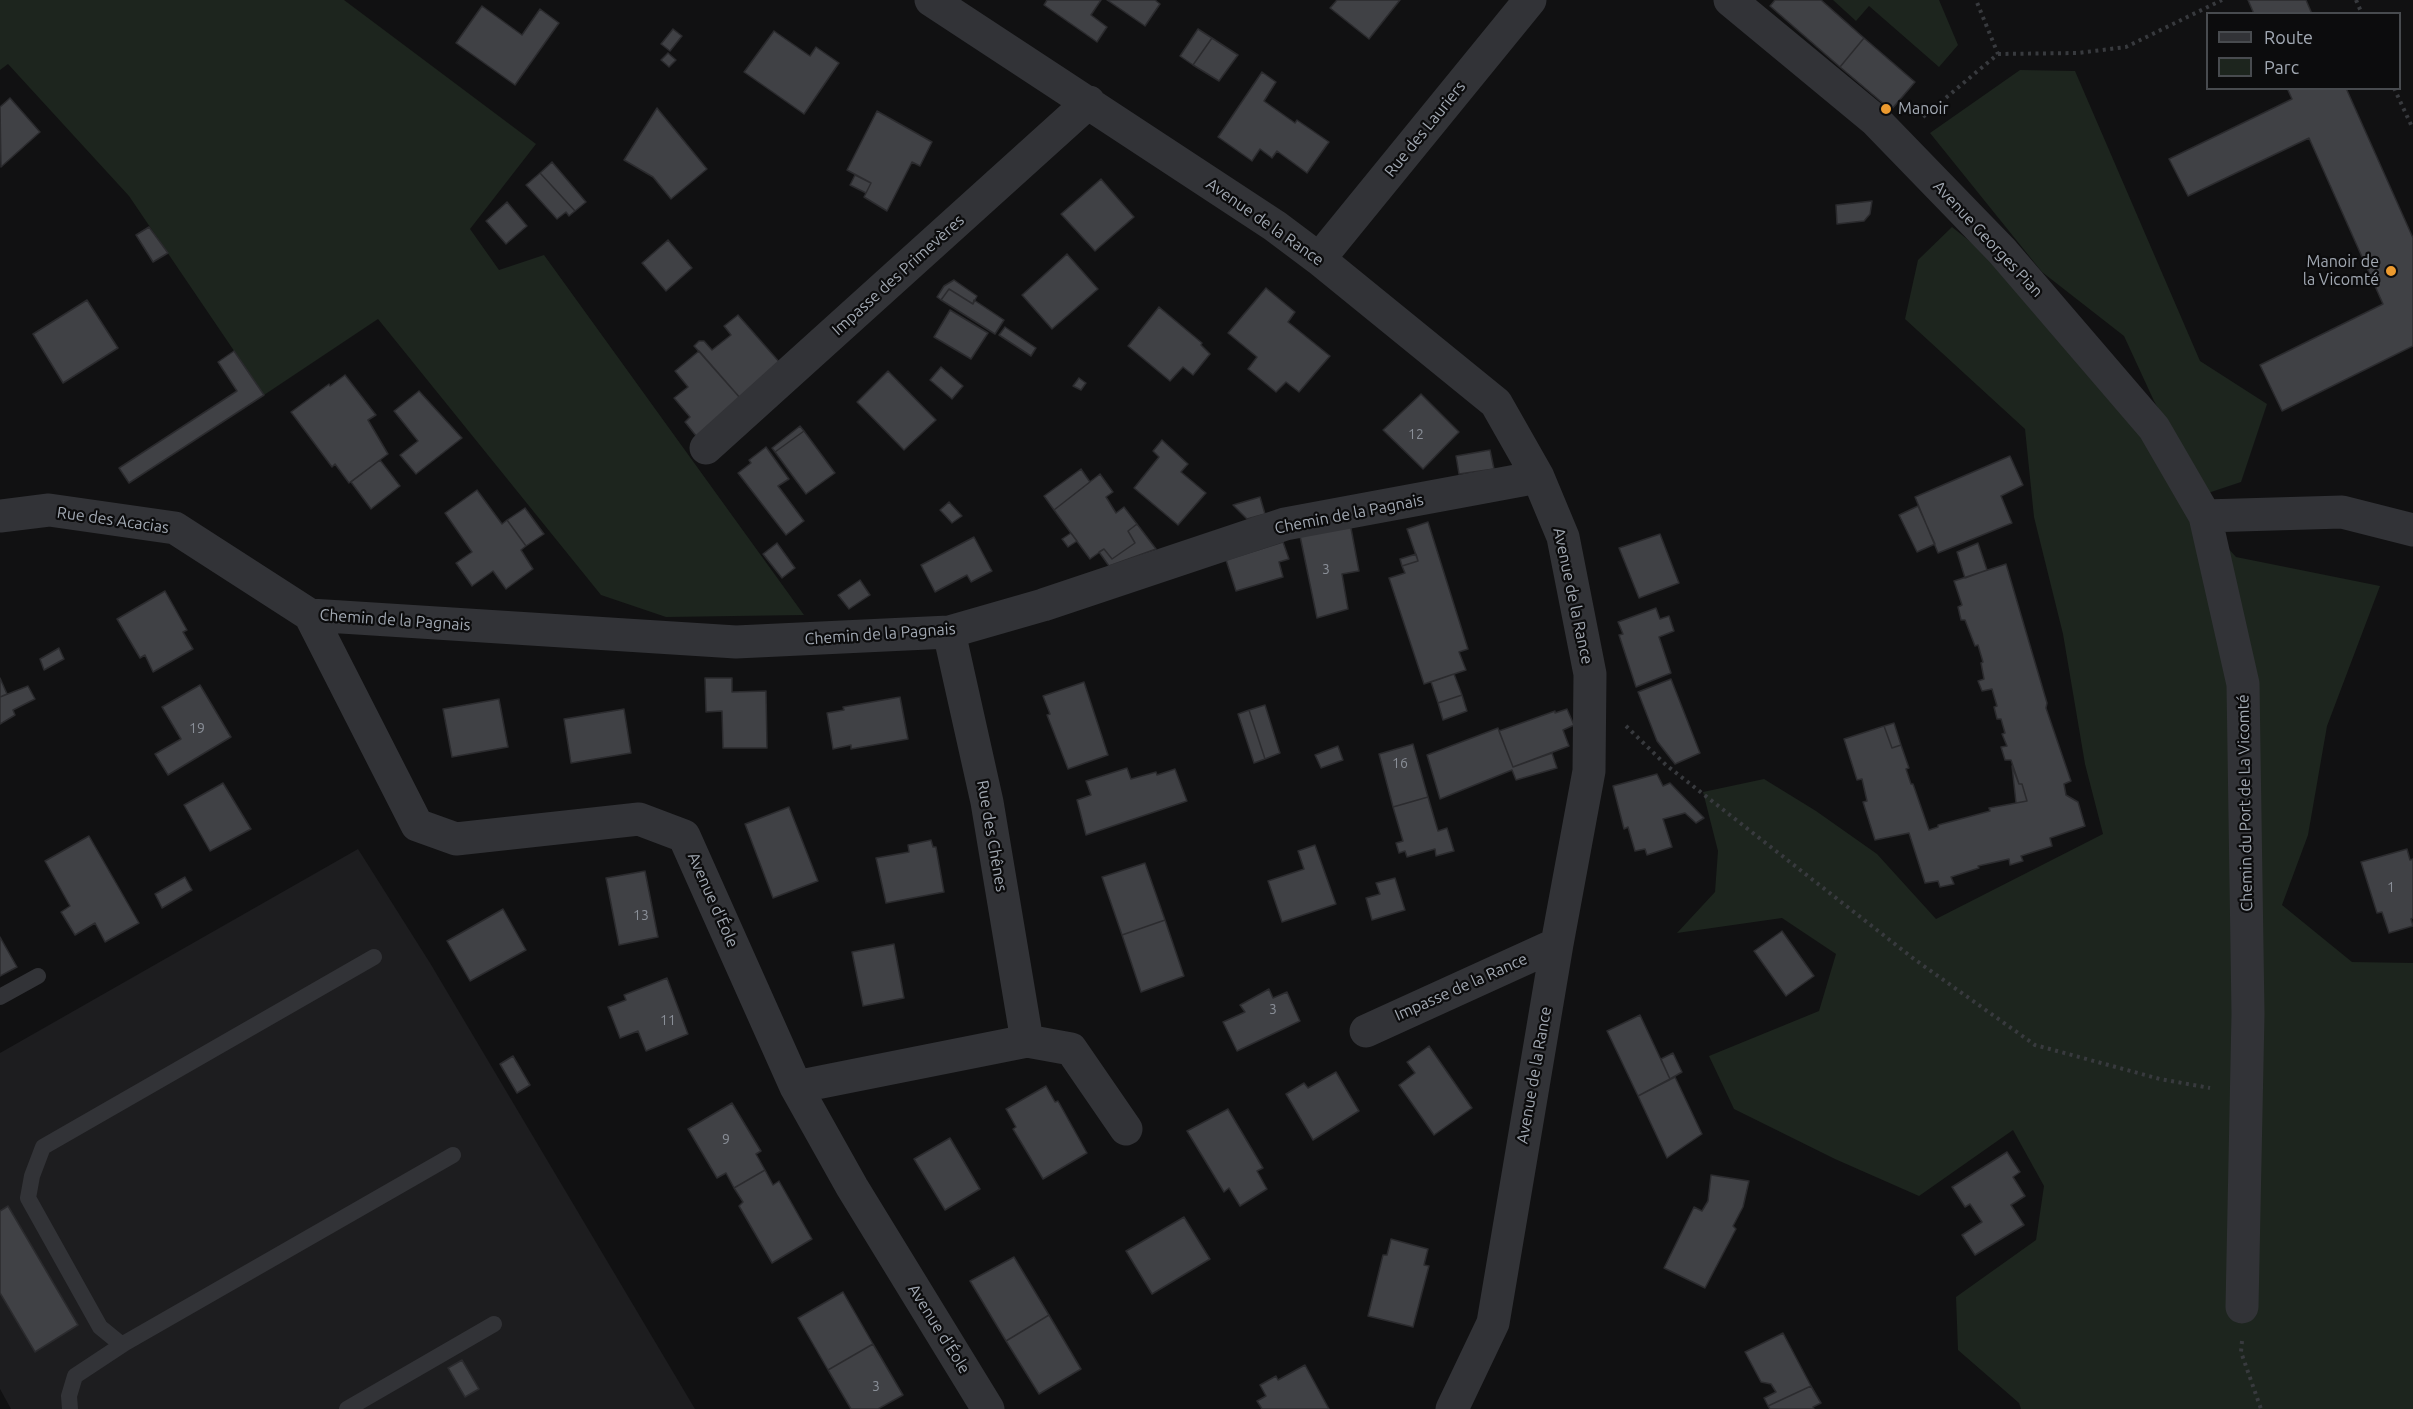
<!DOCTYPE html>
<meta charset="utf-8">
<style>
body{margin:0}
#map{position:relative;width:2413px;height:1409px;overflow:hidden;background:#111112;font-family:Ubuntu,sans-serif}
canvas{display:block}
.legend{position:absolute;left:2206px;top:12px;width:195px;height:78px;box-sizing:border-box;background:#0c0c0d;border:2px solid #484b4f;margin:0;padding:8px 10px;list-style:none;font-size:18px;color:#a2a9b3}
.legend li{display:flex;align-items:center;gap:12px;height:30px}
.legend b{width:30px;border:2px solid #484b4f}
</style>
<div id="map">
<canvas width="2413" height="1409"></canvas>
<ul class="legend">
<li><b style="height:8px;background:#323337"></b>Route</li>
<li><b style="height:16px;background:#1d251e"></b>Parc</li>
</ul>
</div>
<script>
const ctx = document.querySelector('canvas').getContext('2d');
ctx.lineJoin = 'round';
function fillPath(path, color) { ctx.fillStyle = color; ctx.fill(path, 'evenodd'); }
const toPath = rows => new Path2D(rows.map(r => 'M' + r).join(''));
function stroke(path, color, width, dash) { ctx.strokeStyle = color; ctx.lineWidth = width; ctx.lineCap = dash ? 'butt' : 'round'; ctx.setLineDash(dash || []); ctx.stroke(path); }
function write(font, color, halo, rows, align = 'center') {
  ctx.font = font + ' Ubuntu,sans-serif'; ctx.lineWidth = 4.5; ctx.setLineDash([]); ctx.textBaseline = 'middle'; ctx.strokeStyle = halo; ctx.fillStyle = color; for (const [text, x, y, turn = 0] of rows) {
    ctx.save(); ctx.translate(x, y); ctx.rotate((+turn || 0) * Math.PI / 180); ctx.textAlign = isNaN(turn) ? turn : align; if (halo) ctx.strokeText(text, 0, 0); ctx.fillText(text, 0, 0); ctx.restore();
  }
}
fillPath(toPath([
 [358,849,430,963,695,1409,11,1409,0,1389,0,1053]
]), '#1d1d1f');
fillPath(toPath([
 [0,0,344,0,536,144,470,229,499,270,544,255,804,615,666,617,601,595,378,319,264,395,129,196,8,64,0,70],
 [1833,0,1939,0,1958,45,1939,67,1869,6,1856,21],
 [2020,70,2075,71,2200,361,2267,404,2241,482,2205,494,2154,401,2124,336,2042,272,1930,133],
 [1952,227,1997,263,2123,408,2176,490,2236,557,2380,586,2327,726,2308,835,2282,905,2352,962,2413,963,2413,1409,2021,1409,2019,1403,1958,1350,1956,1297,2036,1240,2044,1186,2013,1130,1919,1196,1835,1159,1734,1109,1709,1056,1819,1011,1836,954,1782,918,1677,933,1715,892,1718,851,1703,792,1764,779,1816,811,1877,854,1936,919,2103,834,2085,764,2063,634,2034,517,2025,429,1905,319,1918,260]
]), '#1d251e');
const building = toPath([
 [1047,0,1101,0,1091,15,1107,27,1097,42,1044,5,1047,0],
 [1107,0,1155,0,1160,4,1145,26,1107,0],
 [1337,0,1400,0,1369,39,1330,8,1337,0],
 [1775,0,1821,0,1864,38,1840,67,1770,6,1775,0],
 [2248,0,2306,0,2312,14,2254,14,2248,0],
 [482,6,522,35,540,9,559,23,515,85,456,43,482,6],
 [673,29,682,36,670,51,661,44,673,29],
 [1198,29,1212,38,1193,65,1180,56,1198,29],
 [774,31,810,56,816,47,839,63,804,114,744,72,774,31],
 [1212,38,1238,55,1219,81,1193,65,1212,38],
 [1864,38,1915,82,1891,110,1840,67,1864,38],
 [668,53,676,60,669,67,661,60,668,53],
 [1262,72,1276,82,1264,101,1295,123,1297,120,1329,142,1307,173,1277,151,1272,158,1260,149,1252,161,1218,137,1262,72],
 [2287,88,2346,88,2413,238,2413,346,2282,411,2260,365,2383,304,2309,138,2188,196,2169,159,2292,99,2287,88],
 [10,98,40,132,1,167,0,107,10,98],
 [657,108,707,169,671,199,653,177,624,160,657,108],
 [877,111,932,142,920,166,912,162,887,211,864,197,871,183,847,170,877,111],
 [552,162,586,202,575,211,540,173,552,162],
 [540,173,575,211,569,216,566,212,557,219,526,185,540,173],
 [855,175,871,183,866,193,850,185,855,175],
 [1101,179,1134,217,1095,251,1061,214,1101,179],
 [1872,201,1870,214,1864,221,1837,224,1836,205,1872,201],
 [507,202,527,226,506,244,486,221,507,202],
 [149,227,168,253,153,262,136,235,149,227],
 [668,240,692,268,666,291,642,263,668,240],
 [1067,254,1098,289,1052,329,1022,295,1067,254],
 [954,280,977,296,973,304,949,289,941,300,937,297,944,286,954,280],
 [1266,288,1295,312,1288,322,1330,356,1299,392,1286,382,1276,392,1248,369,1257,357,1228,333,1266,288],
 [949,289,973,304,974,300,1004,320,995,334,941,300,949,289],
 [87,300,118,348,63,383,33,334,87,300],
 [1159,307,1202,343,1201,345,1210,354,1193,375,1183,367,1170,381,1128,346,1159,307],
 [950,310,988,333,971,359,934,337,950,310],
 [738,315,781,364,741,399,694,346,699,341,704,341,712,350,731,335,724,326,738,315],
 [1005,327,1036,348,1031,356,999,335,1005,327],
 [234,351,264,395,129,483,119,468,237,391,218,362,234,351],
 [699,351,741,399,697,437,685,422,690,417,674,398,688,387,675,371,699,351],
 [941,367,963,386,952,399,930,380,941,367],
 [888,371,936,420,904,450,857,402,888,371],
 [345,375,376,415,368,420,388,454,349,483,335,464,332,467,291,412,329,384,330,386,345,375],
 [1079,378,1086,383,1081,390,1073,386,1079,378],
 [419,391,462,438,416,474,400,455,418,441,394,411,419,391],
 [1421,394,1459,432,1423,469,1383,430,1421,394],
 [800,426,804,431,775,452,772,448,800,426],
 [804,431,835,473,806,494,775,452,804,431],
 [1162,440,1188,464,1181,472,1206,493,1178,525,1134,488,1159,457,1153,451,1162,440],
 [766,447,789,479,778,486,804,521,786,535,738,473,751,463,749,460,766,447],
 [1490,450,1494,469,1459,474,1456,456,1490,450],
 [2010,456,2023,485,2001,496,2012,523,1938,553,1915,497,2010,456],
 [380,460,400,486,371,509,351,482,380,460],
 [1081,469,1090,482,1054,510,1044,496,1081,469],
 [1100,474,1113,492,1106,497,1116,513,1124,507,1137,524,1128,531,1135,543,1112,559,1104,549,1090,559,1054,510,1100,474],
 [477,490,502,524,507,520,526,546,521,550,533,569,506,589,493,571,472,586,456,563,472,552,445,513,477,490],
 [1260,497,1265,514,1247,519,1233,505,1260,497],
 [949,502,962,516,952,523,940,510,949,502],
 [1918,506,1935,544,1917,552,1899,515,1918,506],
 [525,508,544,534,526,546,507,520,525,508],
 [1428,522,1468,649,1459,652,1466,670,1424,684,1389,578,1405,573,1402,566,1418,561,1407,529,1428,522],
 [1350,523,1359,571,1342,574,1348,609,1317,618,1300,536,1350,523],
 [1137,524,1156,549,1109,566,1099,552,1104,549,1112,559,1135,543,1128,531,1137,524],
 [1071,533,1077,541,1068,547,1062,539,1071,533],
 [1660,534,1679,583,1639,598,1619,548,1660,534],
 [974,537,992,571,971,582,967,575,935,592,921,565,974,537],
 [1283,542,1289,559,1279,562,1283,577,1236,591,1226,560,1283,542],
 [777,543,795,568,782,578,763,554,777,543],
 [1978,543,1987,570,1965,578,1957,552,1978,543],
 [1416,554,1418,561,1402,566,1400,559,1416,554],
 [2006,564,2047,703,2046,708,2071,781,2064,784,2066,795,2078,802,2085,826,2050,838,2052,846,2021,856,2023,861,2010,865,2009,859,1978,866,1979,868,1951,877,1954,884,1940,887,1938,881,1925,883,1909,833,1875,840,1863,802,1867,801,1862,779,1857,780,1844,739,1884,726,1892,748,1901,745,1909,768,1906,769,1911,784,1913,784,1929,830,1938,827,1938,825,1990,811,1989,808,2027,801,2022,784,2019,784,2011,760,2005,760,2001,747,2007,746,2002,734,2005,733,2001,719,1997,719,1994,707,1997,706,1992,689,1982,691,1978,681,1984,679,1981,663,1983,662,1978,645,1975,646,1965,620,1961,620,1958,607,1962,605,1954,581,2006,564],
 [860,580,870,595,849,609,838,595,860,580],
 [165,591,187,630,183,632,193,649,153,672,145,655,140,658,117,619,165,591],
 [1656,608,1660,619,1669,616,1674,631,1659,637,1671,673,1636,687,1619,635,1623,634,1618,622,1656,608],
 [59,648,64,659,44,670,40,659,59,648],
 [1454,674,1462,695,1438,703,1431,682,1454,674],
 [0,678,7,694,0,697,0,678],
 [705,678,732,678,732,692,766,691,767,748,723,748,722,711,706,712,705,678],
 [1671,679,1700,753,1675,764,1657,741,1638,692,1671,679],
 [1084,682,1108,755,1068,769,1047,715,1050,714,1043,696,1084,682],
 [200,685,231,737,168,775,155,754,181,739,162,707,200,685],
 [28,686,35,699,13,710,15,715,0,724,0,697,28,686],
 [1462,695,1467,711,1443,720,1438,703,1462,695],
 [900,697,908,739,851,749,851,745,833,749,827,713,844,710,843,707,900,697],
 [499,699,508,747,452,757,443,709,499,699],
 [1265,705,1280,753,1265,759,1249,710,1265,705],
 [624,709,631,753,571,763,564,719,624,709],
 [1567,709,1574,725,1563,730,1569,746,1513,767,1499,731,1555,711,1555,713,1567,709],
 [1249,710,1265,759,1254,763,1238,714,1249,710],
 [1894,723,1901,745,1892,748,1884,726,1894,723],
 [1498,728,1513,767,1552,753,1557,768,1516,780,1512,770,1440,799,1427,755,1498,728],
 [1413,744,1428,797,1393,807,1379,754,1413,744],
 [1338,746,1343,760,1321,768,1315,755,1338,746],
 [2012,766,2019,784,2022,784,2027,801,2016,803,2012,766],
 [1127,768,1131,779,1156,772,1157,775,1175,769,1187,801,1086,835,1077,800,1091,795,1086,781,1127,768],
 [1657,774,1663,786,1670,783,1704,818,1696,823,1685,813,1663,819,1672,847,1647,855,1645,849,1635,851,1628,827,1624,829,1613,786,1657,774],
 [223,783,251,829,210,851,184,805,223,783],
 [1428,797,1438,831,1447,828,1454,851,1436,856,1435,849,1407,857,1405,851,1399,853,1396,843,1403,841,1393,807,1428,797],
 [789,807,818,881,773,898,745,824,789,807],
 [89,836,139,923,105,942,95,923,75,935,61,912,70,906,45,861,89,836],
 [931,840,933,847,936,847,944,892,886,903,876,858,909,852,908,845,931,840],
 [1315,845,1336,904,1282,922,1268,881,1304,869,1298,851,1315,845],
 [2407,849,2410,860,2413,859,2413,918,2411,919,2413,926,2389,933,2382,912,2377,913,2361,862,2407,849],
 [1145,863,1165,920,1122,935,1102,877,1145,863],
 [645,871,658,937,619,945,606,878,645,871],
 [185,877,192,890,162,908,155,894,185,877],
 [1395,878,1405,910,1372,920,1366,898,1380,894,1376,883,1395,878],
 [503,909,526,950,470,981,447,941,503,909],
 [1165,920,1184,976,1141,992,1122,935,1165,920],
 [1782,931,1814,976,1786,996,1754,951,1782,931],
 [0,937,17,967,0,976,0,937],
 [894,944,904,998,863,1006,852,952,894,944],
 [667,978,688,1034,646,1051,638,1031,620,1038,608,1007,626,1000,624,995,667,978],
 [1269,989,1273,998,1287,992,1300,1021,1237,1051,1223,1022,1245,1012,1240,1005,1269,989],
 [1640,1015,1670,1079,1638,1096,1607,1031,1640,1015],
 [1429,1046,1472,1108,1434,1135,1399,1085,1415,1073,1407,1062,1429,1046],
 [1673,1053,1682,1072,1670,1079,1661,1059,1673,1053],
 [513,1056,530,1085,517,1093,500,1064,513,1056],
 [1336,1072,1359,1111,1313,1140,1286,1094,1304,1083,1308,1088,1336,1072],
 [1675,1077,1702,1134,1667,1158,1638,1096,1675,1077],
 [1046,1086,1055,1102,1058,1101,1087,1153,1043,1179,1013,1129,1016,1127,1006,1109,1046,1086],
 [732,1103,761,1151,756,1154,765,1170,734,1188,726,1173,717,1178,688,1129,732,1103],
 [1228,1109,1263,1168,1257,1171,1267,1189,1240,1206,1229,1188,1224,1192,1187,1131,1228,1109],
 [950,1138,980,1189,945,1210,914,1159,950,1138],
 [2007,1152,2020,1172,2013,1177,2025,1196,2011,1205,2024,1225,1975,1255,1962,1235,1982,1222,1970,1204,1965,1207,1952,1187,2007,1152],
 [765,1170,773,1185,779,1181,812,1239,772,1263,739,1206,743,1202,734,1188,765,1170],
 [1711,1175,1749,1181,1743,1207,1733,1226,1736,1229,1705,1288,1664,1268,1694,1207,1702,1211,1708,1201,1711,1175],
 [8,1206,78,1325,35,1352,0,1293,0,1211,8,1206],
 [1184,1217,1210,1259,1152,1294,1126,1251,1184,1217],
 [1391,1239,1428,1249,1424,1265,1429,1266,1413,1327,1368,1316,1383,1255,1387,1255,1391,1239],
 [1014,1257,1049,1315,1006,1341,970,1281,1014,1257],
 [843,1292,873,1344,828,1370,798,1318,843,1292],
 [1049,1315,1081,1369,1039,1394,1006,1341,1049,1315],
 [1783,1333,1811,1386,1768,1406,1764,1398,1776,1392,1771,1384,1761,1382,1745,1352,1783,1333],
 [873,1344,903,1395,878,1409,851,1409,828,1370,873,1344],
 [462,1360,479,1389,465,1397,448,1368,462,1360],
 [1305,1365,1329,1409,1262,1409,1257,1401,1266,1396,1260,1385,1276,1376,1278,1380,1305,1365],
 [1811,1386,1821,1403,1813,1407,1814,1409,1770,1409,1768,1406,1811,1386]
]);
fillPath(building, '#404145');
stroke(building, '#2b2b2e', 1.5);
stroke(toPath([
 [2356,0,2362,14],
 [1998,54,2078,53,2126,47,2222,0],
 [2394,88,2413,129],
 [1923,117,1998,54,1976,0],
 [1626,726,1666,765,1914,959,2035,1045,2160,1079,2210,1088],
 [2242,1341,2241,1352,2261,1409]
]), '#383a3e', 4, [3, 4.5]);
stroke(toPath([
 [0,997,38,976],
 [122,1345,100,1327,28,1198,32,1176,43,1147,374,957],
 [70,1409,69,1396,75,1376,125,1343,453,1155],
 [347,1409,494,1324]
]), '#323337', 16);
stroke(toPath([
 [931,0,1275,226,1319,259,1496,403,1538,477,1563,537,1590,674,1589,771,1557,944,1493,1323,1452,1409],
 [1730,0,1875,120,2002,251,2154,428,2205,516,2243,684,2248,1014,2242,1307],
 [1319,259,1530,0],
 [706,448,1089,102],
 [0,516,49,510,175,528,310,615,736,642,949,632,1043,605,1285,524,1538,477],
 [2205,516,2342,512,2413,530],
 [310,615,417,825,456,839,639,819,684,836,796,1087,852,1187,988,1409],
 [949,632,987,802,1027,1041,1071,1049,1126,1129],
 [1366,1031,1557,944],
 [796,1087,1027,1041]
]), '#323337', 33);
for (const [x, y, r, color] of [
 [1886,109,6,"#ec9a2f"],
 [2391,271,6,"#ec9a2f"]
]) { const dot = new Path2D(); dot.arc(x, y, r, 0, 2 * Math.PI); ctx.fillStyle = color; ctx.fill(dot); stroke(dot, '#0c0c0d', 2); }
write('14px', '#8a8f98', null, [
 ["12",1416,434],
 ["3",1326,569],
 ["19",197,728],
 ["16",1400,763],
 ["1",2391,887],
 ["13",641,915],
 ["3",1273,1009],
 ["11",668,1020],
 ["9",726,1139],
 ["3",876,1386]
]);
write('16px', '#a2a9b3', '#0c0c0d', [
 ["Manoir",1898,109],
 ["Manoir de",2379,262,"right"],
 ["la Vicomté",2379,280,"right"]
], 'left');
write('16px', '#a2a9b3', '#0c0c0d', [
 ["Rue des Lauriers",1425,129,-51],
 ["Avenue de la Rance",1265,222,35],
 ["Avenue Georges Pian",1988,239,47],
 ["Impasse des Primevères",898,275,-42],
 ["Chemin de la Pagnais",1349,514,-11],
 ["Rue des Acacias",113,520,8],
 ["Avenue de la Rance",1573,596,78],
 ["Chemin de la Pagnais",395,620,4],
 ["Chemin de la Pagnais",880,634,-4],
 ["Chemin du Port de La Vicomté",2245,803,-91],
 ["Rue des Chênes",992,836,80],
 ["Avenue d'Éole",713,900,66],
 ["Impasse de la Rance",1461,987,-24],
 ["Avenue de la Rance",1534,1075,-80],
 ["Avenue d'Éole",939,1329,58]
]);
</script>
